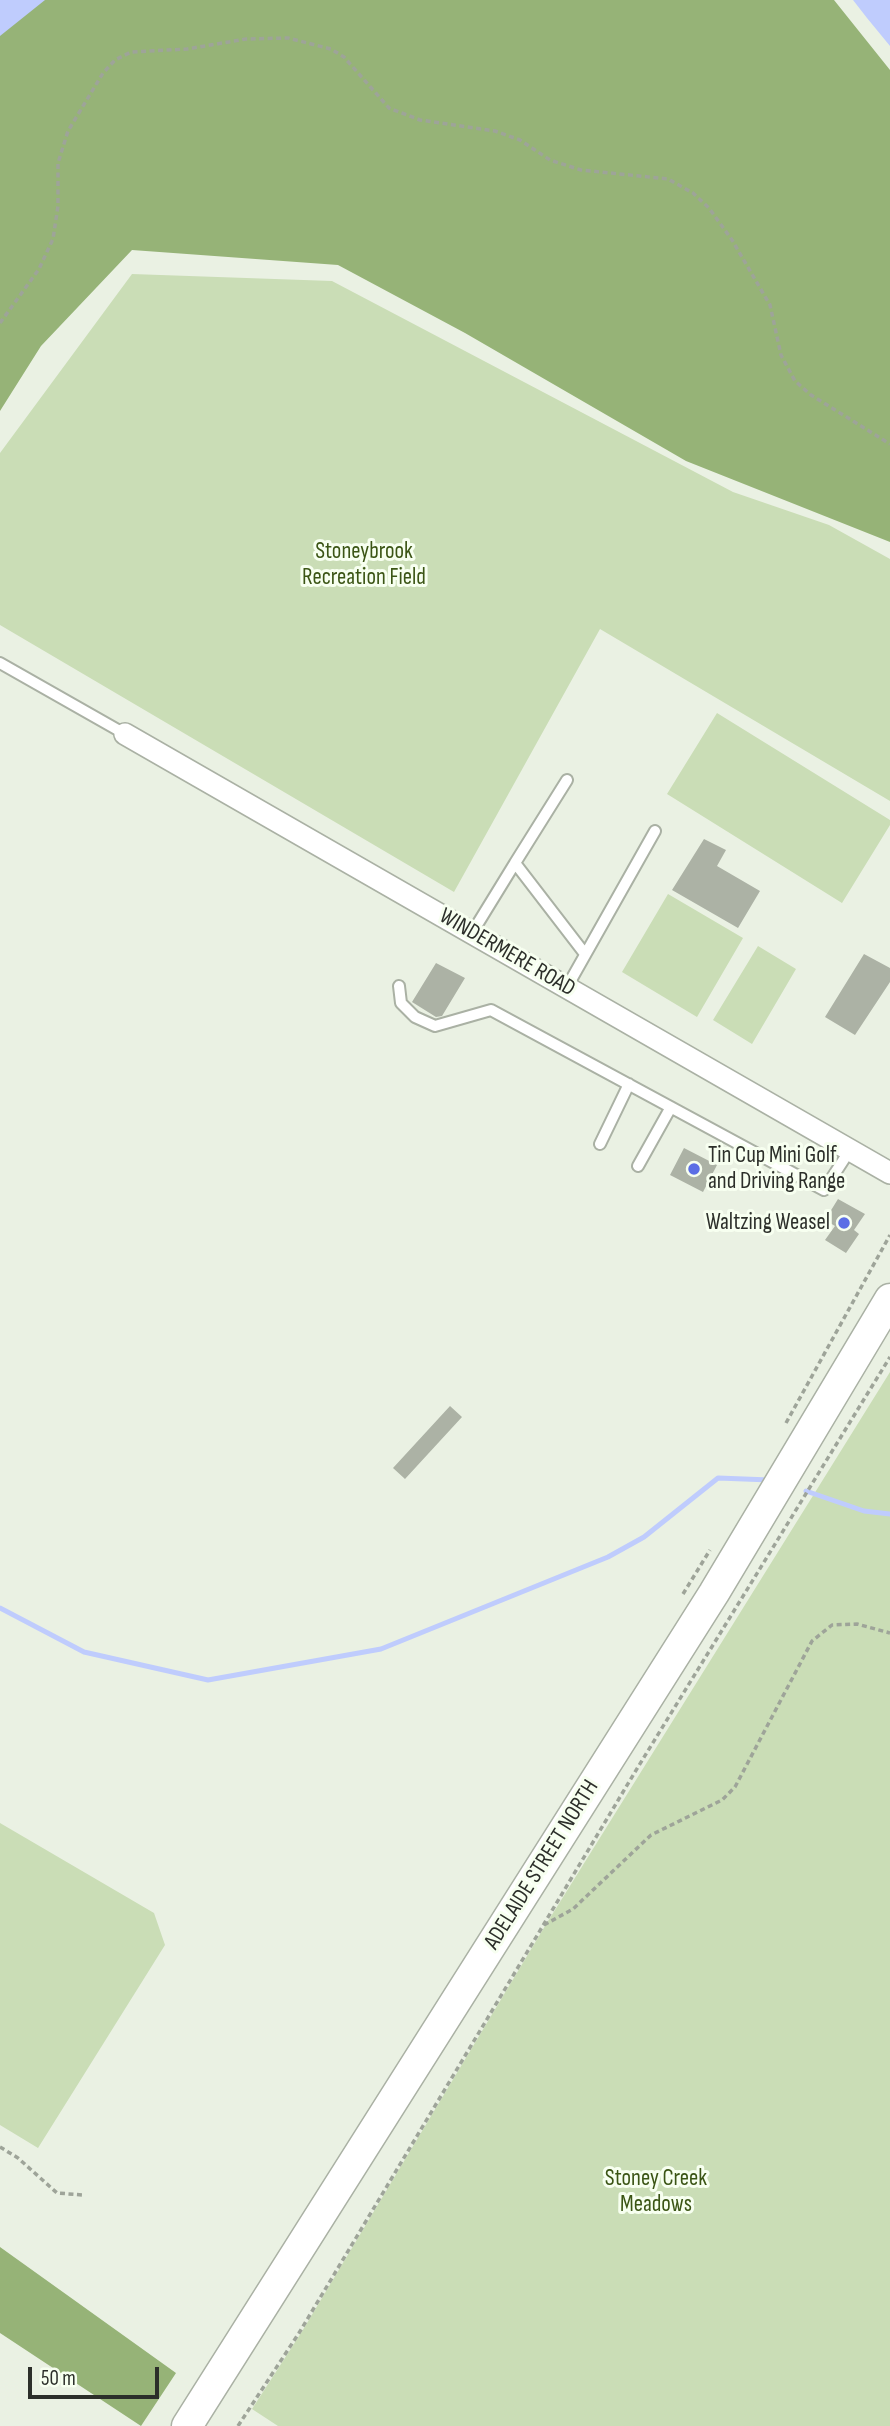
<!DOCTYPE html>
<style>
body{margin:0}
#map{position:relative;width:890px;height:2426px;overflow:hidden;background:#eaf1e3;font-family:"Sofia Sans Condensed",sans-serif}
canvas{display:block}
.scale{position:absolute;left:28px;top:2367px;width:131px;height:32px;box-sizing:border-box;border:4px solid #2c2f2a;border-top:0;padding-left:9px;font-size:21px;line-height:24px;white-space:nowrap;color:#2c2f2a;-webkit-text-stroke:5px #f7fff0;paint-order:stroke}
</style>
<div id="map">
<canvas width="890" height="2426"></canvas>
<div class="scale">50 m</div>
</div>
<script>
const ctx = document.querySelector('canvas').getContext('2d');
ctx.lineJoin = 'round';
function fillPath(path, color) { ctx.fillStyle = color; ctx.fill(path, 'evenodd'); }
const toPath = rows => new Path2D(rows.map(r => 'M' + r).join(''));
function stroke(path, color, width, dash) { ctx.strokeStyle = color; ctx.lineWidth = width; ctx.lineCap = dash ? 'butt' : 'round'; ctx.setLineDash(dash || []); ctx.stroke(path); }
function write(font, color, halo, rows, align = 'center') {
  ctx.font = font + ' "Sofia Sans Condensed",sans-serif'; ctx.lineWidth = 6; ctx.setLineDash([]); ctx.textBaseline = 'middle'; ctx.strokeStyle = halo; ctx.fillStyle = color; for (const [text, x, y, turn = 0] of rows) {
    ctx.save(); ctx.translate(x, y); ctx.rotate((+turn || 0) * Math.PI / 180); ctx.textAlign = isNaN(turn) ? turn : align; if (halo) ctx.strokeText(text, 0, 0); ctx.fillText(text, 0, 0); ctx.restore();
  }
}
fillPath(toPath([
 [132,274,332,281,733,492,829,525,890,559,890,801,600,629,454,892,0,625,0,453],
 [717,713,890,820,890,825,842,903,667,794],
 [668,894,743,938,697,1017,622,972],
 [758,946,796,969,752,1044,713,1020],
 [890,1372,890,2426,278,2426,252,2409,301,2333,545,1926],
 [0,1823,154,1913,165,1945,38,2148,0,2125]
]), '#caddb6');
fillPath(toPath([
 [39,0,834,0,890,70,890,542,686,461,465,333,338,265,132,250,41,346,0,411,0,32],
 [0,2247,176,2373,141,2426,0,2333]
]), '#96b377');
fillPath(toPath([
 [0,0,45,0,0,36],
 [853,0,890,0,890,46,867,18]
]), '#bfccfd');
stroke(toPath([
 [806,1491,864,1511,890,1514],
 [0,1608,84,1652,208,1680,381,1649,608,1557,644,1537,718,1478,770,1480]
]), '#bfccfd', 5);
fillPath(toPath([
 [704,839,726,850,717,866,760,891,738,928,672,890],
 [864,954,890,968,890,982,855,1035,825,1017],
 [436,963,465,978,442,1016,436,1017,412,1002],
 [684,1148,717,1165,703,1192,670,1175],
 [838,1199,865,1214,854,1230,859,1234,846,1253,825,1240,835,1226,825,1220],
 [450,1406,462,1417,405,1479,393,1468]
]), '#acb2a5');
const lane = toPath([
 [0,663,125,734],
 [515,863,567,780],
 [472,933,515,863,585,954],
 [399,986,401,1003,415,1017,435,1026,491,1010,824,1190,850,1150],
 [567,987,655,831],
 [600,1144,629,1084],
 [638,1166,671,1107]
]);
const street = toPath([
 [125,734,890,1173]
]);
const secondary = toPath([
 [187,2426,714,1593,890,1299]
]);
stroke(lane, '#aab1a4', 14);
stroke(street, '#aab1a4', 24);
stroke(secondary, '#aab1a4', 33);
stroke(toPath([
 [0,323,39,269,53,239,58,206,58,163,68,131,103,73,115,60,131,52,187,49,246,39,288,38,331,49,344,57,389,108,420,120,495,131,520,140,550,160,581,170,668,179,693,193,709,208,732,240,770,305,781,355,795,381,811,395,890,444],
 [786,1423,890,1235],
 [683,1594,710,1550],
 [544,1925,573,1909,651,1835,722,1800,735,1787,812,1641,832,1625,857,1624,890,1633],
 [0,2147,18,2158,57,2193,83,2195],
 [238,2426,299,2333,638,1767,890,1357]
]), '#9ea499', 3.5, [5, 3.5]);
stroke(lane, '#fff', 10);
stroke(street, '#fff', 21);
stroke(secondary, '#fff', 30);
for (const [x, y, r, color] of [
 [694,1169,7,"#5c6ee5"],
 [844,1223,7,"#5c6ee5"]
]) { const dot = new Path2D(); dot.arc(x, y, r, 0, 2 * Math.PI); ctx.fillStyle = color; ctx.fill(dot); stroke(dot, '#f7fff0', 2.5); }
write('23px', '#3b5515', '#f7fff0', [
 ["Stoneybrook",364,552],
 ["Recreation Field",364,578],
 ["Stoney Creek",656,2179],
 ["Meadows",656,2205]
]);
write('23px', '#2c2f2a', '#f7fff0', [
 ["WINDERMERE ROAD",507,953,30],
 ["ADELAIDE STREET NORTH",542,1865,-58]
]);
write('23px', '#2c2f2a', '#f7fff0', [
 ["Tin Cup Mini Golf",708,1156],
 ["and Driving Range",708,1182],
 ["Waltzing Weasel",830,1223,"right"]
], 'left');
</script>
